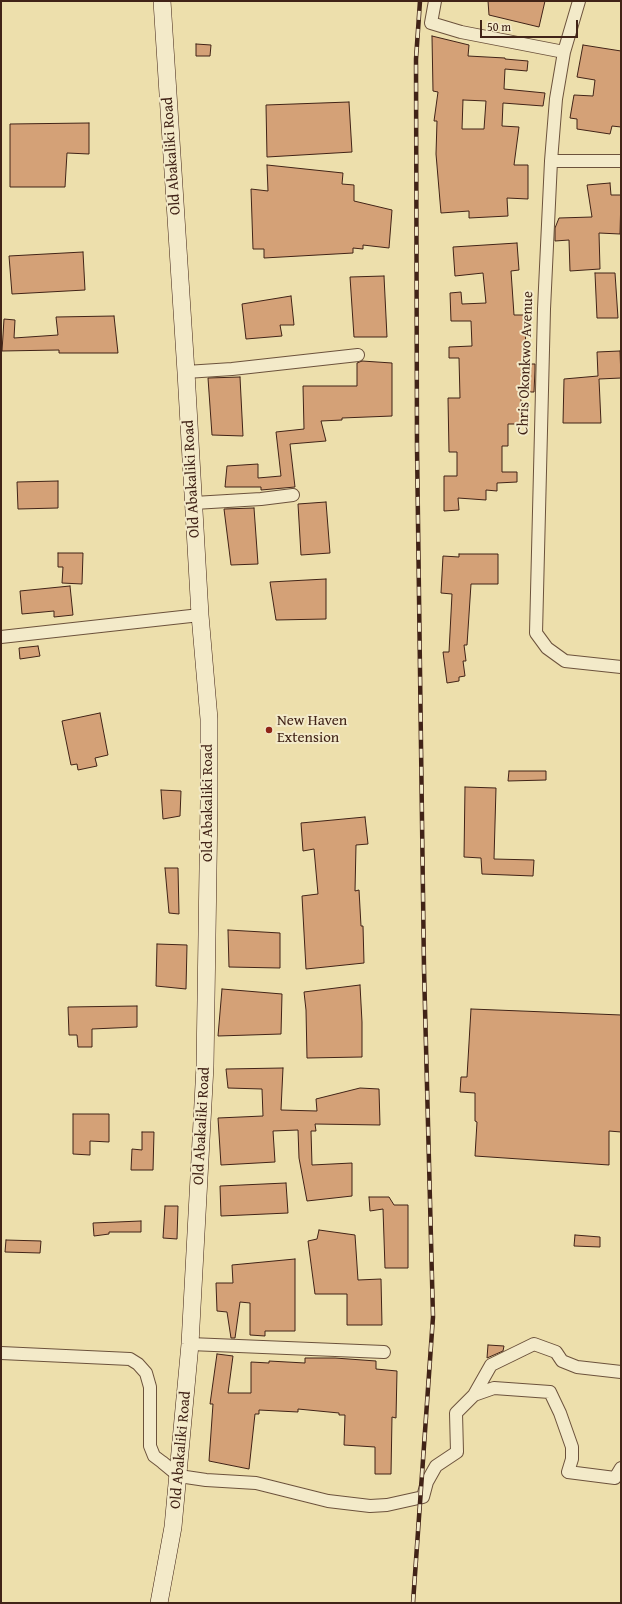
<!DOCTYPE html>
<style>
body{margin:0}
#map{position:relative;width:622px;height:1604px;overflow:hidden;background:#eddfac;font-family:"Gentium Book Plus",serif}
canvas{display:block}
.frame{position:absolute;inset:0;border:2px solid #412317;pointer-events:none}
.scale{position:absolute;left:480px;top:20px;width:98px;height:18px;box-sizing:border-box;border:2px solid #412317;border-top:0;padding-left:5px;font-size:12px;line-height:14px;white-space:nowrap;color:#412317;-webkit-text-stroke:3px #f3eac9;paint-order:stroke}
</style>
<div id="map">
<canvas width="622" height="1604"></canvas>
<div class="frame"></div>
<div class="scale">50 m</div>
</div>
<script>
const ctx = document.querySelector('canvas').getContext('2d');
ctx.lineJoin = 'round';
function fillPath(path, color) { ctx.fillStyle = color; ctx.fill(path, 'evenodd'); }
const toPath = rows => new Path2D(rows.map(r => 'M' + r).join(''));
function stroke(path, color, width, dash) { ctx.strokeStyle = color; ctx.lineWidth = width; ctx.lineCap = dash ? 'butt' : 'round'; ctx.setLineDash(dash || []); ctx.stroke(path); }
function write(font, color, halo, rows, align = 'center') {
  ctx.font = font + ' "Gentium Book Plus",serif'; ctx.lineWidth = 4; ctx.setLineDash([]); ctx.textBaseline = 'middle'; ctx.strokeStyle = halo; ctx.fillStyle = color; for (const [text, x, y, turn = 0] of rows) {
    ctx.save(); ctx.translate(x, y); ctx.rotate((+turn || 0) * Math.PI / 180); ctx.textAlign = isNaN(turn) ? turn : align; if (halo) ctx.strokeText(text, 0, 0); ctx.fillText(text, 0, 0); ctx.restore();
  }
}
const building = toPath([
 [488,1,545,1,539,27,489,15,488,1],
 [432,36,469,45,468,56,505,58,505,59,528,61,527,71,505,69,504,89,545,93,543,106,503,103,502,126,519,127,514,165,528,165,528,199,507,198,508,216,469,218,469,211,441,213,436,154,437,121,434,121,438,92,433,91,432,36],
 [463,100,486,101,484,129,462,129,463,100],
 [196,44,211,45,210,56,196,56,196,44],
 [583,45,621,51,621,127,612,126,610,134,577,129,577,119,570,118,574,95,593,96,595,80,577,77,583,45],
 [349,102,352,152,267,157,266,105,349,102],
 [89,123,89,154,67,153,65,187,10,187,10,124,89,123],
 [267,165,343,173,342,184,354,185,354,201,392,210,389,248,363,245,363,249,353,248,353,253,264,258,264,249,253,249,251,189,268,191,267,165],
 [610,183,611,195,621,195,620,234,599,233,600,269,570,271,569,240,555,241,555,228,559,218,592,217,587,185,610,183],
 [517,243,519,270,511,271,514,315,525,315,526,364,535,364,535,370,534,392,521,392,521,424,508,424,508,446,502,446,502,472,517,472,517,482,497,483,497,491,486,490,486,500,458,498,459,510,444,511,444,476,457,476,457,452,449,452,448,398,460,398,459,358,449,358,449,347,472,346,471,321,451,321,450,293,461,292,462,304,486,303,483,273,455,276,453,247,517,243],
 [83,252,85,290,12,294,9,256,83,252],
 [595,273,615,273,618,318,597,318,595,273],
 [384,276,387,337,354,337,350,277,384,276],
 [291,296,294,325,280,325,282,336,246,339,242,304,291,296],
 [114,316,118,353,59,353,59,350,2,351,4,319,15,320,14,338,58,335,56,317,114,316],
 [620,351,621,378,599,379,601,423,563,423,564,379,598,376,597,352,620,351],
 [362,361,392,363,392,416,342,418,342,420,321,421,326,441,290,444,295,487,261,490,261,487,225,487,227,466,258,464,258,478,281,476,276,432,304,429,303,386,357,386,357,363,362,361],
 [240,377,243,436,212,435,208,378,240,377],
 [58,481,58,508,18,509,17,482,58,481],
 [326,502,330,553,301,555,298,504,326,502],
 [254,508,258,564,231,565,224,509,254,508],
 [58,553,83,553,82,584,62,583,63,567,58,567,58,553],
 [459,554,498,554,498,584,471,584,467,645,464,645,466,661,463,661,465,676,459,677,459,681,447,683,443,652,449,652,452,594,441,593,443,556,459,557,459,554],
 [326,579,326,619,276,620,270,582,326,579],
 [70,586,73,615,54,617,54,611,22,614,20,591,70,586],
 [38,646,40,656,20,659,19,648,38,646],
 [100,713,108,755,95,758,97,766,78,770,77,764,71,765,62,721,100,713],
 [509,771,546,771,546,780,508,781,509,771],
 [465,787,496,788,494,859,534,860,533,876,482,874,481,858,464,857,465,787],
 [161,790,181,791,180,816,163,819,161,790],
 [365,817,368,844,356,845,355,891,359,890,361,926,363,926,364,963,306,969,302,896,318,894,314,849,303,851,301,823,365,817],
 [165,868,178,868,179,914,169,913,165,868],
 [228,930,280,933,280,968,229,967,228,930],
 [157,944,187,945,186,989,156,986,157,944],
 [360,985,362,1022,362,1057,307,1058,306,1010,304,992,360,985],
 [222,989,282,994,281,1034,218,1036,222,989],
 [137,1006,137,1027,92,1029,92,1047,78,1047,77,1035,69,1035,68,1007,137,1006],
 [471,1009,621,1015,621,1132,609,1131,609,1165,475,1156,477,1122,475,1121,475,1093,460,1092,461,1077,467,1077,471,1009],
 [283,1068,281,1110,317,1111,316,1099,360,1088,379,1089,380,1125,315,1124,316,1131,311,1131,312,1165,352,1163,352,1196,307,1201,299,1158,298,1130,273,1131,275,1162,221,1165,218,1118,263,1116,262,1089,228,1088,226,1069,283,1068],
 [73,1114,109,1114,109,1142,90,1141,90,1155,73,1154,73,1114],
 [142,1132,154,1132,153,1170,131,1170,132,1149,142,1150,142,1132],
 [286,1183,288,1213,221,1216,220,1186,286,1183],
 [369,1197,389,1197,394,1205,408,1205,408,1268,385,1268,383,1209,370,1211,369,1197],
 [165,1206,178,1206,177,1239,163,1238,165,1206],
 [141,1221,141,1232,109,1232,109,1234,94,1236,93,1223,141,1221],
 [319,1230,355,1235,358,1280,381,1279,382,1325,347,1325,347,1294,315,1294,308,1241,317,1239,319,1230],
 [575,1235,600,1237,600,1247,574,1246,575,1235],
 [6,1240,41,1241,40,1253,5,1252,6,1240],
 [295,1259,295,1331,265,1331,265,1336,250,1335,250,1303,240,1302,235,1338,231,1338,227,1312,217,1311,216,1283,233,1283,232,1265,295,1259],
 [488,1345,504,1346,503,1351,487,1358,488,1345],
 [217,1354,233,1356,228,1393,251,1393,251,1362,269,1363,269,1361,305,1363,305,1358,335,1358,376,1361,376,1369,397,1371,396,1418,392,1417,391,1474,375,1474,375,1447,344,1445,345,1415,339,1415,339,1413,298,1409,298,1412,259,1410,259,1414,255,1414,249,1469,209,1461,213,1404,210,1404,217,1354]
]);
fillPath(building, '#d4a177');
stroke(building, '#412317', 1);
const street = toPath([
 [435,1,431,23,461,32,564,52],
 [579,1,564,52,556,99,551,161,544,309,536,633,547,648,565,661,621,667],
 [551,161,621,161],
 [186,372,232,369,358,355],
 [194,503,261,499,293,495],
 [1,637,200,615],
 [190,1344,384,1352],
 [1,1353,130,1359,138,1364,146,1373,150,1387,150,1446,154,1456,162,1462,179,1476,206,1480,256,1483,328,1501,370,1506,387,1505,423,1497,427,1482,436,1466,457,1452,456,1413,474,1395],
 [621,1372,577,1367,562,1361,556,1352,534,1344,491,1365,474,1395,494,1388,550,1392,560,1413,572,1447,572,1459,568,1472,615,1478,621,1468]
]);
const secondary = toPath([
 [159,1603,173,1527,190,1344,205,1066,209,803,209,719,200,615,186,372,162,1]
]);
stroke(street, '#6c523c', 14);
stroke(secondary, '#412317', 18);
stroke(street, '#f3eac9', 12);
stroke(secondary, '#f3eac9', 17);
const rail = toPath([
 [413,1603,433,1317,424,969,417,446,416,59,420,1]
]);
stroke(rail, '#412317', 4.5);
stroke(rail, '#f3eac9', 3, [9]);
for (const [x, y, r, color] of [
 [269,730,4,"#8f2418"]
]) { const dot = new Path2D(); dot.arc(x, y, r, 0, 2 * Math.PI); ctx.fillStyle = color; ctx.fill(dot); stroke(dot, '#f3eac9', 1.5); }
write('15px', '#412317', '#f3eac9', [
 ["Old Abakaliki Road",172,156,-94],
 ["Chris Okonkwo Avenue",526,363,-88],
 ["Old Abakaliki Road",192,479,-93],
 ["Old Abakaliki Road",208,803,-90],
 ["Old Abakaliki Road",202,1126,-87],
 ["Old Abakaliki Road",181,1450,-85]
]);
write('15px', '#412317', '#f3eac9', [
 ["New Haven",277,721],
 ["Extension",277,738]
], 'left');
</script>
